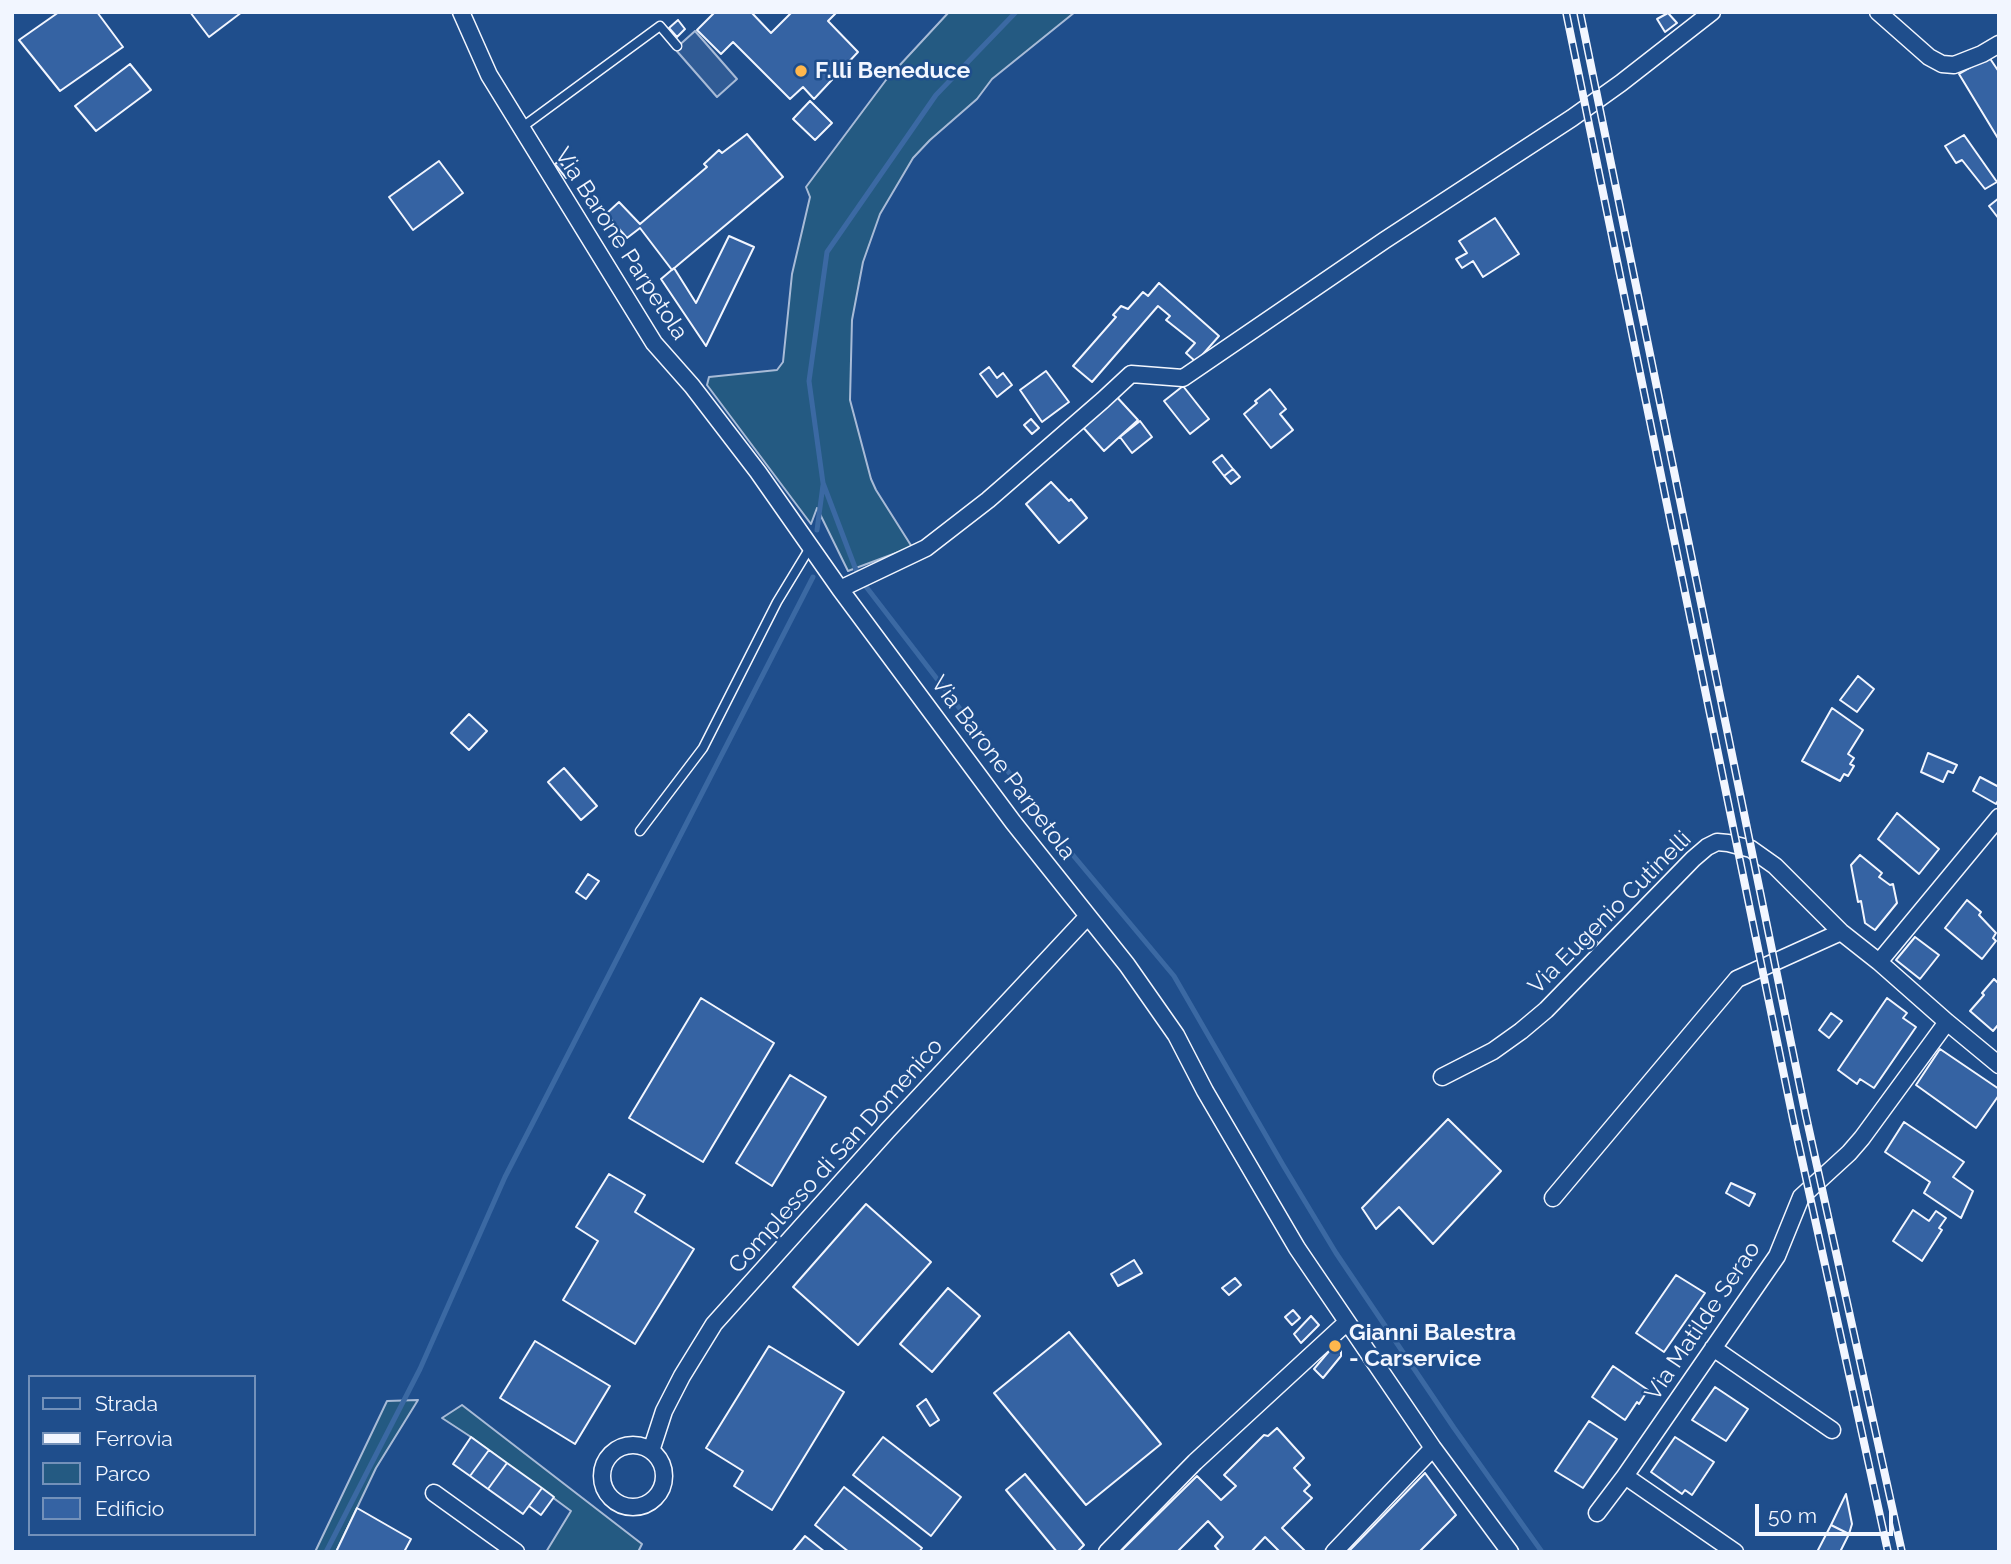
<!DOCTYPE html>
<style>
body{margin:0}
#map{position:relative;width:2011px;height:1564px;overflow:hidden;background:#1f4e8c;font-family:Raleway,sans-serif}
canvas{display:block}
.frame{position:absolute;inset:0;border:14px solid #f2f6ff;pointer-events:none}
.legend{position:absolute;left:28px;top:1375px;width:228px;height:161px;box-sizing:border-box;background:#1f4e8c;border:2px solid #7391ba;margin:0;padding:9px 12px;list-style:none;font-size:21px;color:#f2f6ff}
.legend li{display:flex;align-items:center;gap:14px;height:35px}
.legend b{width:35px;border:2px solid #7391ba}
.scale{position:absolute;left:1755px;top:1504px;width:138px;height:32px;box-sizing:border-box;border:4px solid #f2f6ff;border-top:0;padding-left:9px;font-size:21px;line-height:24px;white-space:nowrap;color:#f2f6ff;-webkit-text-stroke:5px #1f4e8c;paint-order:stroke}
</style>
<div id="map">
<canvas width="2011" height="1564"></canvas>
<div class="frame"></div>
<ul class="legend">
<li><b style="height:9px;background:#1f4e8c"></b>Strada</li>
<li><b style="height:9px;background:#f2f6ff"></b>Ferrovia</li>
<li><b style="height:19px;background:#245a82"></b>Parco</li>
<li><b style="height:19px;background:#3563a3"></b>Edificio</li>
</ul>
<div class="scale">50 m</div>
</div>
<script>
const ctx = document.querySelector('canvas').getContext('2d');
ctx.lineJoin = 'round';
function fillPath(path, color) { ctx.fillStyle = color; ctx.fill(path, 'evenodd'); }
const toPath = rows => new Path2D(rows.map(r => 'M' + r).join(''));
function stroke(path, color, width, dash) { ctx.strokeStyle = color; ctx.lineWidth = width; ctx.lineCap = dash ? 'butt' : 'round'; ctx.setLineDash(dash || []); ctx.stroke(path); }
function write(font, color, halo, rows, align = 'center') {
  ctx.font = font + ' Raleway,sans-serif'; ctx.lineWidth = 5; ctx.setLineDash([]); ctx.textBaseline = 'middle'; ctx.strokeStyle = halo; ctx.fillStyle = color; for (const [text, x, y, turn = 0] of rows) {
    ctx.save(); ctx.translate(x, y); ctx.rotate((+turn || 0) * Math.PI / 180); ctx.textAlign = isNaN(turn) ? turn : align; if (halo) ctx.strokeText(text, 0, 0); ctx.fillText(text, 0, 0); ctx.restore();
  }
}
const green = toPath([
 [949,12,1075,12,992,79,977,99,930,140,913,158,880,214,863,262,852,320,850,400,871,479,876,490,912,547,848,571,817,508,811,524,707,385,709,377,777,370,783,362,792,274,810,197,806,187,886,80,949,12],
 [418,1400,376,1468,336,1552,315,1552,387,1401,418,1400],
 [462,1405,642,1544,638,1552,546,1552,571,1511,471,1437,442,1418,462,1405]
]);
fillPath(green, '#245a82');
stroke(green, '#a8bbd7', 2);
const parking = toPath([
 [695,31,737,79,717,97,675,49,695,31]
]);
fillPath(parking, '#305b95');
stroke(parking, '#a8bbd7', 2);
stroke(toPath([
 [817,530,823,485],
 [856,570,823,483,809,381,827,252,936,95,1016,12],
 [864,584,1067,848,1174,976,1283,1165,1336,1253,1454,1428,1542,1552],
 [326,1552,420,1369,505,1177,813,577]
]), '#3b69a3', 5);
const building = toPath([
 [59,12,97,12,123,47,60,91,19,40,59,12],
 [190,12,242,12,209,37,190,12],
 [715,12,751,12,771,33,792,12,837,12,828,21,858,52,814,99,803,87,790,99,733,42,721,54,697,30,715,12],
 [1668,13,1677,23,1665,32,1657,19,1668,13],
 [678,20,685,29,677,37,669,28,678,20],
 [1989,57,1999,72,1999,140,1959,74,1989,57],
 [130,64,151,90,96,131,75,106,130,64],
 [810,101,832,123,815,140,793,119,810,101],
 [747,134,783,177,672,270,640,228,627,238,606,214,619,202,640,224,707,167,704,164,719,150,722,153,747,134],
 [1964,135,1997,182,1985,189,1962,160,1956,163,1945,146,1964,135],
 [439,161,463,193,413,230,389,197,439,161],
 [559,161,571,175,566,178,555,164,559,161],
 [1999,198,1999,219,1989,206,1999,198],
 [1495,218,1519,254,1483,277,1473,261,1462,268,1456,259,1467,253,1459,241,1495,218],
 [729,236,754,247,706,346,661,279,674,268,696,303,729,236],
 [1159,283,1219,336,1196,362,1186,353,1195,343,1166,320,1170,316,1158,306,1092,382,1073,366,1116,317,1113,315,1121,306,1128,309,1143,292,1148,296,1159,283],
 [989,367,997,378,1003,373,1012,385,997,397,980,374,989,367],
 [1046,371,1069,402,1042,422,1020,390,1046,371],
 [1183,386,1209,419,1190,434,1164,401,1183,386],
 [1270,389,1286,409,1280,414,1293,430,1271,448,1244,414,1257,403,1255,401,1270,389],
 [1115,395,1138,420,1104,451,1081,425,1115,395],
 [1031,419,1039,428,1032,434,1024,425,1031,419],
 [1140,421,1152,437,1132,453,1120,437,1140,421],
 [1222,455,1233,469,1224,476,1213,462,1222,455],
 [1233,469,1240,477,1231,484,1224,476,1233,469],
 [1051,482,1069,501,1071,499,1087,518,1059,543,1026,504,1051,482],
 [1858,676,1874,689,1857,712,1840,700,1858,676],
 [1832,708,1863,730,1848,754,1854,758,1850,764,1854,766,1848,776,1844,774,1840,781,1802,761,1832,708],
 [469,714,487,731,469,750,451,733,469,714],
 [1928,753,1957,765,1953,773,1948,771,1943,782,1921,772,1928,753],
 [564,768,597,806,581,820,548,782,564,768],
 [1980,777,1999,787,1999,799,1996,804,1973,791,1980,777],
 [1897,813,1939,849,1919,874,1878,839,1897,813],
 [1860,855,1882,873,1879,877,1890,885,1893,884,1897,903,1875,930,1865,923,1861,901,1858,902,1851,865,1860,855],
 [588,874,599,881,586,899,576,892,588,874],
 [1967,900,1981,912,1979,915,1996,933,1993,938,1996,941,1982,959,1945,928,1967,900],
 [1590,936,1597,942,1590,950,1583,943,1590,936],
 [1915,937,1939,955,1920,979,1896,960,1915,937],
 [1994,979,1999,984,1999,1026,1998,1025,1993,1031,1970,1011,1984,995,1982,993,1994,979],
 [701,998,774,1043,703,1162,629,1118,701,998],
 [1887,998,1907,1013,1903,1018,1916,1027,1874,1088,1860,1079,1857,1084,1838,1070,1887,998],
 [1831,1013,1842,1021,1829,1038,1819,1030,1831,1013],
 [1940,1049,1999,1089,1999,1095,1976,1128,1916,1085,1940,1049],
 [790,1075,826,1097,772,1186,736,1163,790,1075],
 [1448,1119,1501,1171,1433,1244,1399,1207,1376,1229,1362,1208,1448,1119],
 [1904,1122,1964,1162,1953,1177,1973,1191,1961,1218,1924,1193,1930,1182,1885,1152,1904,1122],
 [609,1174,645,1195,635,1212,694,1249,635,1344,563,1300,598,1241,576,1227,609,1174],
 [1731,1183,1755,1194,1749,1206,1726,1193,1731,1183],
 [866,1204,931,1262,858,1345,793,1287,866,1204],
 [1913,1210,1929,1221,1936,1211,1946,1218,1939,1228,1942,1230,1922,1261,1893,1241,1913,1210],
 [1134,1260,1142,1273,1118,1286,1111,1274,1134,1260],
 [1676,1275,1705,1293,1664,1352,1636,1333,1676,1275],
 [1235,1278,1241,1285,1229,1295,1222,1288,1235,1278],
 [948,1288,980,1316,932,1372,900,1344,948,1288],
 [1293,1310,1300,1318,1292,1325,1285,1317,1293,1310],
 [1311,1316,1319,1325,1301,1343,1294,1334,1311,1316],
 [1069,1332,1161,1444,1086,1505,994,1393,1069,1332],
 [535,1341,610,1386,575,1444,500,1398,535,1341],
 [769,1346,844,1392,772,1510,734,1486,743,1471,706,1448,769,1346],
 [1341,1349,1341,1356,1323,1378,1314,1369,1330,1350,1341,1349],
 [1613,1366,1648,1390,1639,1404,1637,1402,1625,1420,1592,1397,1613,1366],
 [1715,1387,1748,1409,1726,1441,1692,1420,1715,1387],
 [926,1399,939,1420,930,1426,917,1406,926,1399],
 [1589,1421,1617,1439,1583,1488,1555,1471,1589,1421],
 [1277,1428,1304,1458,1294,1468,1310,1485,1304,1491,1312,1498,1282,1528,1306,1552,1280,1552,1265,1537,1251,1552,1220,1552,1215,1546,1223,1537,1208,1521,1177,1552,1120,1552,1197,1476,1221,1500,1236,1486,1224,1475,1264,1435,1268,1436,1277,1428],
 [471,1437,489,1450,470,1476,453,1464,471,1437],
 [883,1437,961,1497,931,1536,853,1475,883,1437],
 [1675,1437,1714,1462,1692,1495,1685,1490,1682,1494,1651,1472,1675,1437],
 [489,1450,507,1463,488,1489,470,1476,489,1450],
 [507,1463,542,1488,523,1514,488,1489,507,1463],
 [1425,1473,1456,1515,1419,1552,1348,1552,1425,1473],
 [1025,1474,1084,1545,1077,1552,1057,1552,1006,1490,1025,1474],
 [844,1487,922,1548,919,1552,849,1552,815,1525,844,1487],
 [542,1488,554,1497,541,1515,529,1506,542,1488],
 [1846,1494,1852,1524,1849,1534,1831,1525,1846,1494],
 [357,1508,411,1539,404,1552,336,1552,357,1508],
 [1831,1525,1849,1534,1840,1552,1817,1552,1831,1525],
 [805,1536,825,1552,792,1552,805,1536]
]);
fillPath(building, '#3563a3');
stroke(building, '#f2f6ff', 2);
const service = toPath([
 [521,128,660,26,677,46],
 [640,831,703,748,777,602,811,546]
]);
const minor = toPath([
 [461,12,489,75,654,343,692,386,758,472,840,589,1013,822,1127,965,1176,1035,1205,1091,1297,1248,1433,1448,1510,1552],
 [1878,12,1929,57,1942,64,1954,65,1982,54,1999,44],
 [840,589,926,548,988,500,1103,400,1131,374,1183,378,1385,240,1572,118,1621,83,1712,12],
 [1879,962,1999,817],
 [1442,1077,1493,1051,1521,1031,1546,1010,1693,859,1707,847,1717,842,1728,843,1751,849,1775,866,1841,932,1879,962,1947,1022,1999,1065],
 [1553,1198,1737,979,1841,932],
 [1713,1348,1832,1430],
 '602 1476a31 31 0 1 1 62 0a31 31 0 1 1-62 0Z',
 [651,1451,664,1411,682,1376,714,1324,888,1130,1088,916],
 [1625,1476,1735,1552],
 [434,1493,516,1552],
 [1597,1513,1625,1476,1777,1256,1801,1197,1849,1153,1862,1138,1947,1022],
 [1107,1552,1195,1462,1346,1323],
 [1334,1552,1433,1448]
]);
stroke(service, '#f2f6ff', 11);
stroke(minor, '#f2f6ff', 19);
stroke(service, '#1f4e8c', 8);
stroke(minor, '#1f4e8c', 16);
const rail = toPath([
 [1566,12,1793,1119,1888,1552],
 [1580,12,1806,1116,1902,1552]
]);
stroke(rail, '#f2f6ff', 8);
stroke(rail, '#1f4e8c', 5, [16]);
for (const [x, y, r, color] of [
 [801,71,7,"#ffb74d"],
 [1335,1346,7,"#ffb74d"]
]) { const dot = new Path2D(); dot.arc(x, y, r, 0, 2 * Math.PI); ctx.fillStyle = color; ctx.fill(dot); stroke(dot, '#1f4e8c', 2.5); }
write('bold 23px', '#f2f6ff', '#1f4e8c', [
 ["F.lli Beneduce",815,71],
 ["Gianni Balestra",1349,1333],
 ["- Carservice",1349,1359]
], 'left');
write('23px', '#f2f6ff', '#1f4e8c', [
 ["Via Barone Parpetola",621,244,57],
 ["Via Barone Parpetola",1003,768,53],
 ["Via Eugenio Cutinelli",1610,913,-45],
 ["Complesso di San Domenico",836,1156,-48],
 ["Via Matilde Serao",1703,1321,-56]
]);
</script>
